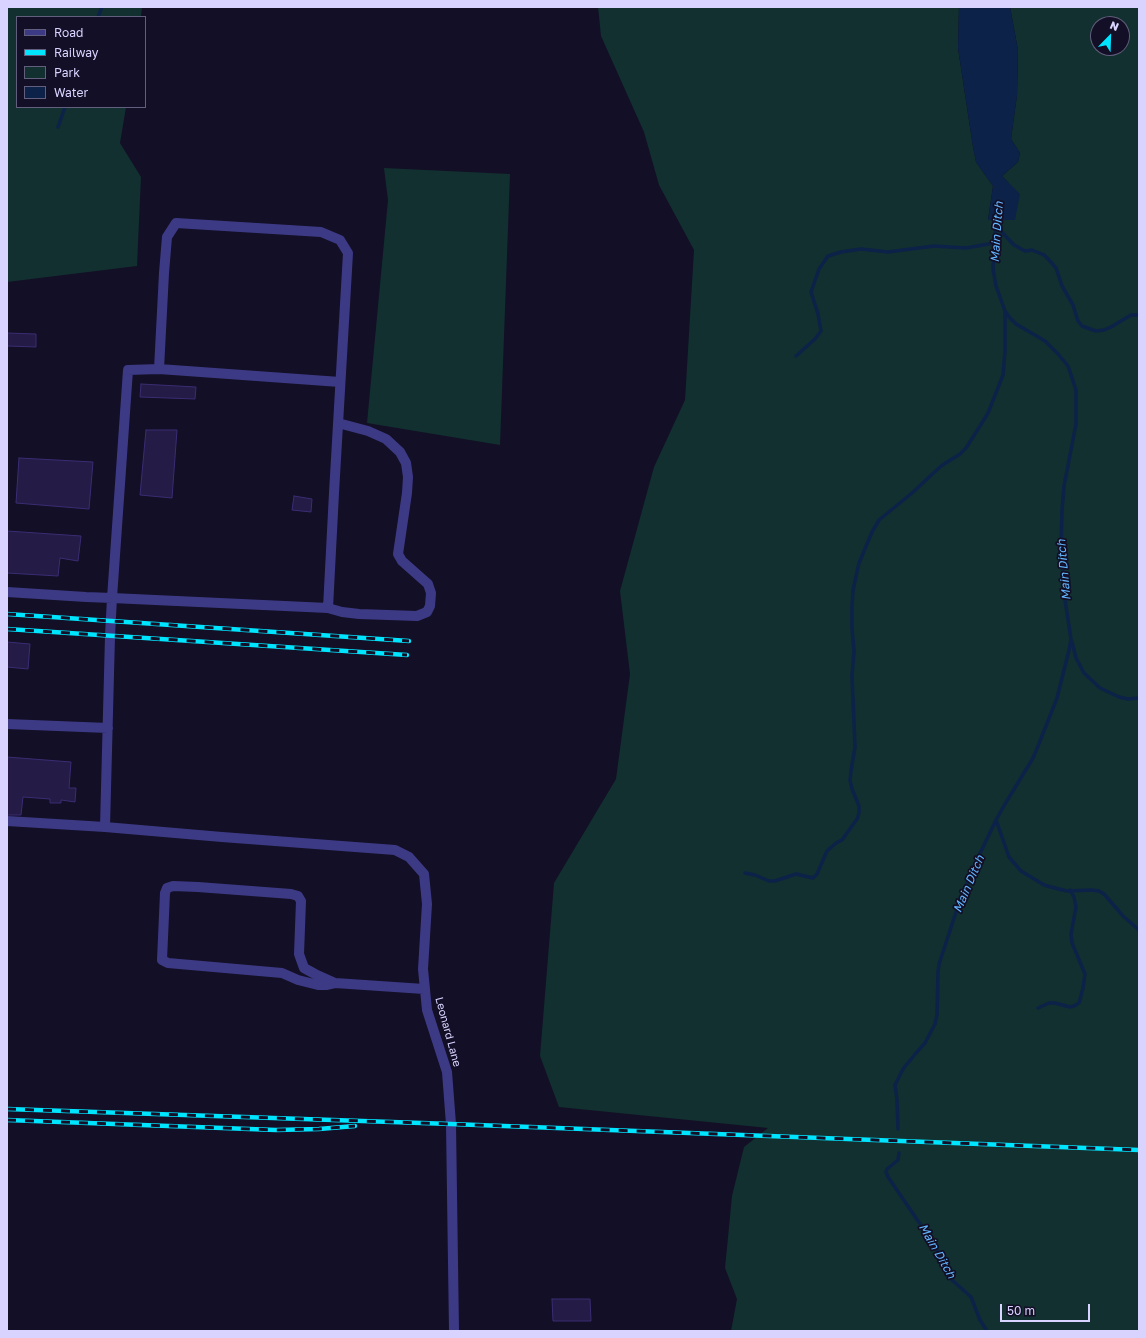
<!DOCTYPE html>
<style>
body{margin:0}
#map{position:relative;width:1146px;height:1338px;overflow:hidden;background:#130f26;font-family:"Golos Text",sans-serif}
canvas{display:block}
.frame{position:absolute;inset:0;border:8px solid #d9d4ff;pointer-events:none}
.legend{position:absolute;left:16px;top:16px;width:130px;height:92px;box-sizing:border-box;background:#130f26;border:1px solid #625e7d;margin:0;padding:5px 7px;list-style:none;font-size:12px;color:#d9d4ff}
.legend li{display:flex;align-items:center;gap:8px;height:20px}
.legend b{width:20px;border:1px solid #625e7d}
.north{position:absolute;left:1090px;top:16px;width:40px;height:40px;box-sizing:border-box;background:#130f26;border:1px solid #625e7d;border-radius:50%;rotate:23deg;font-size:11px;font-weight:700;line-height:16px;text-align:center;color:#d9d4ff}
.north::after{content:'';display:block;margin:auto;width:14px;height:18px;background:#00e5ff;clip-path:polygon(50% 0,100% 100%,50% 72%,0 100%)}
.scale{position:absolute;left:1000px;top:1304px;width:90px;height:18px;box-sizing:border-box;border:2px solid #d9d4ff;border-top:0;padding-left:5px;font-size:12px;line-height:14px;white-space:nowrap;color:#d9d4ff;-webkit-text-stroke:3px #130f26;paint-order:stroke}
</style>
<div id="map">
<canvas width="1146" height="1338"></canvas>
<div class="frame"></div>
<ul class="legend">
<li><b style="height:5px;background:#3d3a85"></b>Road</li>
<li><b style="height:5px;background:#00e5ff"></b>Railway</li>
<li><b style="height:11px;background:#12302f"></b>Park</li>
<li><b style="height:11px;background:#0c2248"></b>Water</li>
</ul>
<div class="north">N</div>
<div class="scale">50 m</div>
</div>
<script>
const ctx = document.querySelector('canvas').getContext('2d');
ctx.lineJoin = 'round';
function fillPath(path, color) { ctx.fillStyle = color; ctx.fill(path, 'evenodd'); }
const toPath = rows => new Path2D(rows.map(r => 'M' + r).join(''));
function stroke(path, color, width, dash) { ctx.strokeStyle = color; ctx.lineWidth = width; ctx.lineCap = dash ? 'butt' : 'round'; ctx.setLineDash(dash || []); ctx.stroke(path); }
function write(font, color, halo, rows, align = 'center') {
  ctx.font = font + ' "Golos Text",sans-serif'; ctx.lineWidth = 3.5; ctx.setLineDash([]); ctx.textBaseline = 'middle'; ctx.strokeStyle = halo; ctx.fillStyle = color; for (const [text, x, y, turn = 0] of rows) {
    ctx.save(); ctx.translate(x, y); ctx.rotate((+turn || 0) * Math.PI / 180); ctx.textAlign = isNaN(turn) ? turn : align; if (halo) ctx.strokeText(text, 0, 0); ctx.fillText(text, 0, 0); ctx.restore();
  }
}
fillPath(toPath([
 [7,7,142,7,141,17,17,17,17,107,126,107,120,143,141,177,137,266,7,282],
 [598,7,959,7,958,48,973,147,976,162,993,186,988,220,1009,183,1002,176,1018,162,1020,153,1011,139,1017,95,1018,50,1010,7,1139,7,1139,1331,731,1331,737,1299,725,1268,732,1196,744,1147,768,1128,559,1107,540,1056,554,883,616,779,630,674,620,591,654,467,685,400,694,250,659,185,644,132,601,36],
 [1098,24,1122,24,1122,48,1098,48],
 [384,168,510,174,500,445,367,423,388,200]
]), '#12302f');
fillPath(toPath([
 [959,7,1010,7,1018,50,1017,95,1011,139,1020,153,1018,162,1002,176,1020,194,1015,220,988,220,993,186,976,162,973,147,958,48]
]), '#0c2248');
stroke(toPath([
 [98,17,102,7],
 [58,127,65,107],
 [997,227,1014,245,1025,251,1032,250,1044,255,1050,261,1056,268,1062,286,1073,305,1078,321,1082,326,1096,331,1104,330,1111,327,1131,315,1139,315],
 [796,356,815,339,821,331,818,314,811,292,819,269,828,256,841,252,861,249,888,252,934,246,966,248,994,243],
 [1072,642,1076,658,1084,673,1100,688,1119,697,1128,699,1139,698],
 [996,820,1009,857,1021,871,1044,885,1051,887,1067,891,1092,890,1099,891,1104,894,1123,916,1139,930],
 [745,873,755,875,769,881,775,881,796,874,813,878,817,874,827,851,836,843,842,840,857,819,859,813,859,806,852,789,850,780,851,771,855,747,852,676,854,651,852,629,852,607,853,590,859,563,872,532,879,520,912,493,941,466,960,454,966,448,980,426,988,413,1003,375,1005,351,1005,312],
 [1038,1008,1049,1003,1055,1003,1070,1007,1074,1006,1079,1003,1083,988,1085,974,1072,943,1071,934,1076,907,1074,897,1070,890],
 [898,1129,897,1100,895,1085,903,1069,916,1053,925,1043,935,1024,937,1015,938,972,939,964,959,903,973,868,996,820,1005,804,1033,758,1038,746,1057,698,1069,650,1071,639,1065,600,1061,549,1062,510,1064,486,1076,424,1076,390,1068,366,1058,354,1045,341,1016,324,1010,318,1005,311,996,286,993,269,994,239,998,216],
 [899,1153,898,1160,887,1169,886,1172,888,1177,918,1221,930,1236,952,1280,971,1297,980,1320,987,1331]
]), '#0c2248', 3.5);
const building = toPath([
 [7,333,36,334,36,347,7,346,7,333],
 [141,384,196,387,195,399,140,397,141,384],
 [146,430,177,430,172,498,140,495,146,430],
 [19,458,93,462,89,509,16,503,19,458],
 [294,496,312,499,311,512,292,510,294,496],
 [7,531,81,536,78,561,60,558,58,576,7,573,7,531],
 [7,642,30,644,28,669,7,667,7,642],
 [7,757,71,762,69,788,76,788,75,802,61,800,61,803,50,803,50,799,23,797,21,815,7,815,7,757],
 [552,1299,590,1299,591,1321,553,1321,552,1299]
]);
fillPath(building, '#241b47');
stroke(building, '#3b2d73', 1);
stroke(toPath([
 [159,369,340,382],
 [7,592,86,597,112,598,328,608,334,493,348,253,340,240,321,232,176,223,167,237,164,273,159,369,128,370,112,598,110,636,105,827],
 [328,608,342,612,359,614,417,616,427,612,430,606,431,593,428,584,402,561,398,554,407,493,408,477,406,463,400,452,386,439,368,431,338,423],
 [7,724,108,728],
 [7,821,105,827,222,837,395,850,409,857,424,874,427,904,423,969,427,1010,447,1072,451,1124,454,1331],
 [335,983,315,974,304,968,299,954,301,901,298,896,291,894,198,887,173,886,167,888,165,893,162,960,168,963,282,973,298,980,318,985,326,985,335,983,424,989]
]), '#3d3a85', 10);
const rail = toPath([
 [7,614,409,641],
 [7,629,407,655],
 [7,1109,451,1124,1139,1150],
 [7,1120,276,1130,319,1129,355,1126]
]);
stroke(rail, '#00e5ff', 4.5);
stroke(rail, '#130f26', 3, [9]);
write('11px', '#d9d4ff', '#130f26', [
 ["Leonard Lane",448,1032,75]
]);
write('italic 12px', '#62b6ff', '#130f26', [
 ["Main Ditch",997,232,-86],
 ["Main Ditch",1064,570,-95],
 ["Main Ditch",969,884,-67],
 ["Main Ditch",937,1251,60]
]);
</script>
